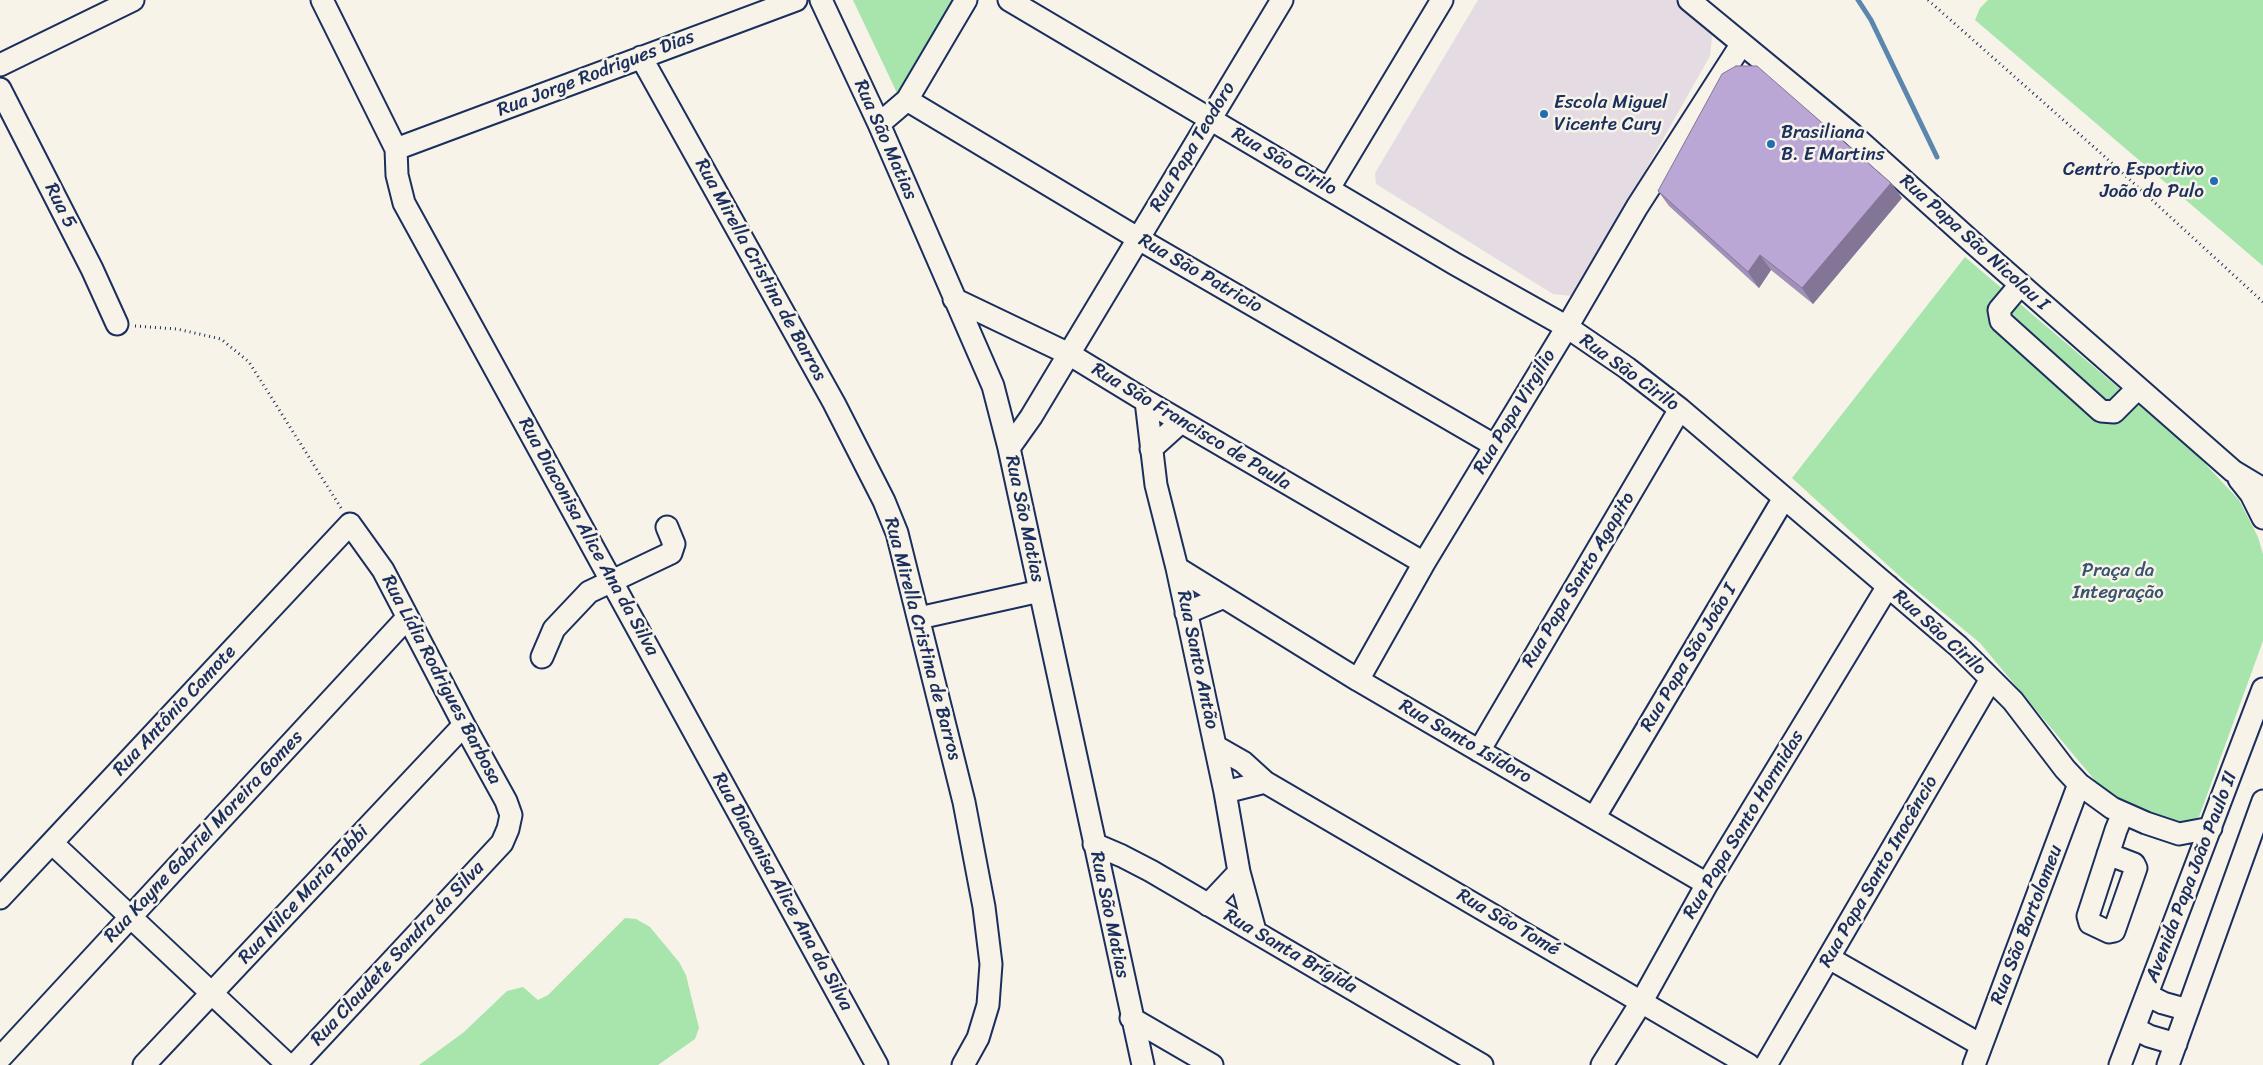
<!DOCTYPE html>
<meta charset="utf-8">
<style>
body{margin:0}
canvas{display:block;background:#f7f3e8}
</style>
<canvas width="2263" height="1065"></canvas>
<script>
const ctx = document.querySelector('canvas').getContext('2d');
ctx.lineJoin = 'round';
function fillPath(path, color) { ctx.fillStyle = color; ctx.fill(path, 'evenodd'); }
const toPath = rows => new Path2D(rows.map(r => 'M' + r).join(''));
function stroke(path, color, width, dash) { ctx.strokeStyle = color; ctx.lineWidth = width; ctx.lineCap = dash ? 'butt' : 'round'; ctx.setLineDash(dash || []); ctx.stroke(path); }
function write(font, color, halo, rows, align = 'center') {
  ctx.font = font + ' Sriracha,sans-serif'; ctx.lineWidth = 5; ctx.setLineDash([]); ctx.textBaseline = 'middle'; ctx.strokeStyle = halo; ctx.fillStyle = color; for (const [text, x, y, turn = 0] of rows) {
    ctx.save(); ctx.translate(x, y); ctx.rotate((+turn || 0) * Math.PI / 180); ctx.textAlign = isNaN(turn) ? turn : align; if (halo) ctx.strokeText(text, 0, 0); ctx.fillText(text, 0, 0); ctx.restore();
  }
}
fillPath(toPath([
 [1478,0,1681,0,1708,22,1712,37,1710,56,1628,201,1571,296,1553,294,1376,184,1375,173]
]), '#e5dce3');
fillPath(toPath([
 [853,0,955,0,898,95],
 [1988,0,2263,0,2263,266,1975,20,1980,8],
 [1965,257,2195,453,2239,500,2258,537,2263,554,2263,641,2199,817,2182,824,2117,800,2103,790,1980,643,1905,581,1792,478],
 [625,918,636,919,650,927,679,962,686,975,699,1028,695,1039,658,1065,419,1065,464,1032,507,991,523,987,538,1000,548,995]
]), '#a7e5ad');
stroke(toPath([
 [1858,0,1871,20,1937,157]
]), '#5b87ae', 5);
const minor = toPath([
 [322,0,396,149,397,175,404,203,877,1065],
 [821,0,879,124,993,386,1009,448,1143,1065],
 [1009,0,1455,264,1567,327,1627,368,1680,409,1958,646,2013,701,2065,769,2079,784,2112,808,2146,823,2179,834,2211,828],
 [1689,0,1853,135,1972,242,2233,471,2263,489],
 [641,57,834,403,884,501,897,533,964,802,984,907,991,964,988,1005,978,1038,963,1065],
 [0,65,133,0],
 [0,89,92,269,117,324],
 [907,100,1139,239,1494,445],
 [879,124,907,100,966,0],
 [396,149,796,0],
 [1329,188,1442,0],
 [2020,285,1999,310,2001,321,2101,411,2114,412,2138,388],
 [954,299,1069,354,1146,401,1424,563],
 [1146,401,1156,485,1177,568,1225,792,1239,872,1255,931],
 [1009,448,1031,417,1282,0],
 [1151,449,1181,422],
 [2239,479,2251,494,2263,518],
 [1177,568,1358,680,1707,884],
 [1186,613,1224,597],
 [919,618,1040,591],
 [542,657,554,629,589,592,671,553,674,544,667,527],
 [1358,680,1424,563,1567,327,1637,207,1741,45],
 [1215,746,1243,762,1265,782,1749,1065],
 [1479,751,1680,409],
 [1225,792,1265,782],
 [1594,818,1784,498],
 [52,843,288,1065],
 [1094,844,1122,856,1151,871,1482,1065],
 [2108,854,2134,864,2136,868,2114,931,2109,932,2090,923,2088,916,2116,830,2123,813],
 [0,898,350,524,383,570,464,725,506,801,511,815,508,829,502,843,295,1065],
 [1208,905,1239,872],
 [1829,958,1981,1045],
 [2147,995,2163,1003,2188,1010],
 [1131,1018,1212,1065],
 [2134,1028,2149,1036,2176,1044],
 [1,1057,407,618],
 [144,1065,464,725],
 [1602,1065,1642,1001,1707,884,1888,586],
 [1766,1065,1991,679],
 [1974,1065,2079,784],
 [2120,1065,2263,689],
 [2168,1065,2263,801]
]);
stroke(minor, '#1b2f5e', 25);
stroke(toPath([
 [1928,0,2104,156,2263,302],
 [135,326,177,329,221,339,249,362,341,508]
]), '#1b2f5e', 3, [1, 4]);
stroke(minor, '#f7f3e8', 21);
fillPath(toPath([
 [1891,183,1902,198,1813,304,1771,270,1759,288,1669,206,1658,191]
]), '#a190b8');
fillPath(toPath([
 [1891,183,1902,198,1813,304,1802,288],
 [1760,255,1771,270,1759,288,1748,272]
]), '#837596');
const building = toPath([
 [1736,66,1757,66,1891,183,1802,288,1760,255,1748,272,1658,191,1722,74,1736,66]
]);
fillPath(building, '#bba7d6');
stroke(building, '#837596', 1);
for (const [x, y, r, color] of [
 [1544,114,5,"#1f6fb2"],
 [1771,144,5,"#1f6fb2"],
 [2214,181,5,"#1f6fb2"]
]) { const dot = new Path2D(); dot.arc(x, y, r, 0, 2 * Math.PI); ctx.fillStyle = color; ctx.fill(dot); stroke(dot, '#f7f3e8', 2); }
write('19px', '#1b2f5e', '#f7f3e8', [
 ["Rua Jorge Rodrigues Dias",596,74,-21],
 ["Rua São Matias",885,140,66],
 ["Rua Papa Teodoro",1193,147,-59],
 ["Rua São Cirilo",1284,162,30],
 ["Rua 5",60,206,63],
 ["Rua Papa São Nicolau I",1974,243,42],
 ["Rua Mirella Cristina de Barros",760,270,61],
 ["Rua São Patricio",1200,274,30],
 ["Rua São Cirilo",1629,373,36],
 ["Rua Papa Virgilio",1515,412,-59],
 ["Rua São Francisco de Paula",1191,427,31],
 ["Rua São Matias",1024,519,78],
 ["Rua Diaconisa Alice Ana da Silva",588,537,61],
 ["Rua Papa Santo Agapito",1579,580,-59],
 ["Rua São Cirilo",1939,633,42],
 ["Rua Mirella Cristina de Barros",922,639,75],
 ["Rua Papa São João I",1689,658,-59],
 ["Rua Santo Antão",1197,660,78],
 ["Rua Lídia Rodrigues Barbosa",441,680,62],
 ["Rua Antônio Camote",175,711,-47],
 ["Rua Santo Isidoro",1465,742,30],
 ["Rua Papa Santo Hormidas",1744,825,-59],
 ["Rua Kayne Gabriel Moreira Gomes",204,837,-47],
 ["Rua Papa Santo Inocêncio",1879,872,-60],
 ["Avenida Papa João Paulo II",2192,877,-69],
 ["Rua Diaconisa Alice Ana da Silva",782,892,61],
 ["Rua Nilce Maria Tabbi",304,895,-47],
 ["Rua São Matias",1109,915,78],
 ["Rua São Tomé",1508,923,30],
 ["Rua São Bartolomeu",2027,925,-69],
 ["Rua Santa Brígida",1290,952,30],
 ["Rua Claudete Sandra da Silva",398,954,-47]
]);
write('19px', '#1b2f5e', '#f7f3e8', [
 ["Escola Miguel",1554,103],
 ["Vicente Cury",1554,125],
 ["Brasiliana",1781,133],
 ["B. E Martins",1781,155],
 ["Centro Esportivo",2204,170,"right"],
 ["João do Pulo",2204,192,"right"]
], 'left');
write('19px', '#37536e', '#f7f3e8', [
 ["Praça da",2118,571],
 ["Integração",2118,593]
]);
</script>
